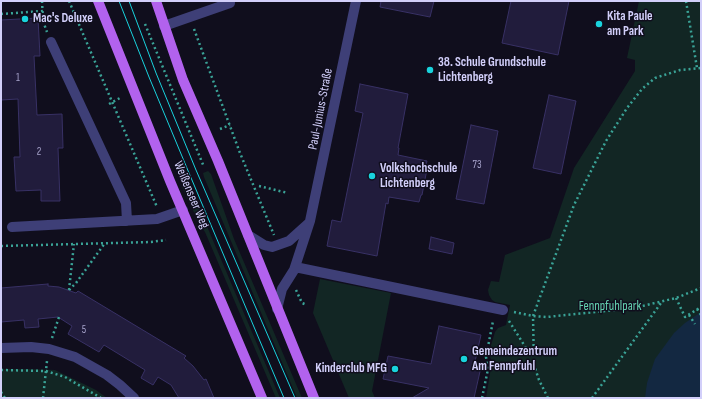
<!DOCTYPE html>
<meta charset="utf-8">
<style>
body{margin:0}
#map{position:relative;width:702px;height:399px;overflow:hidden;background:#100e1d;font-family:"Sofia Sans Condensed",sans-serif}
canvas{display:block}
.frame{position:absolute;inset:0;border:2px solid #d2cffa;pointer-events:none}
</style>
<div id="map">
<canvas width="702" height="399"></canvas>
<div class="frame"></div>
</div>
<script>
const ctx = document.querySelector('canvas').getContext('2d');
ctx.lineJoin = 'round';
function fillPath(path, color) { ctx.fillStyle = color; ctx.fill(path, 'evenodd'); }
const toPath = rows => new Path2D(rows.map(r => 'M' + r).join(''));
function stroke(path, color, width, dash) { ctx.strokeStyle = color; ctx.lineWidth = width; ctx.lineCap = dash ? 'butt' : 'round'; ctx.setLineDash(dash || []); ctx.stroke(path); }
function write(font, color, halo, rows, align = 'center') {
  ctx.font = font + ' "Sofia Sans Condensed",sans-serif'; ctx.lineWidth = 3; ctx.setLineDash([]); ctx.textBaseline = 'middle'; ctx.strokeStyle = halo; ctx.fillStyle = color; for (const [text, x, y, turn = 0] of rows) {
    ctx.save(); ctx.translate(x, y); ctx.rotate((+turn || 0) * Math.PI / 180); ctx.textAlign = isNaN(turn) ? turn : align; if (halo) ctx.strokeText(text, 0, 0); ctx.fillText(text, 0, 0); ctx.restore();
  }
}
fillPath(toPath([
 [639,1,701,1,701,398,486,398,492,361,489,355,489,352,495,332,498,328,506,325,510,305,495,302,492,300,489,295,488,290,491,281,499,282,505,255,550,238,574,168,635,71,635,60,627,58],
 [208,171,211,174,234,239,302,398,297,398,204,177,203,173],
 [186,182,189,184,280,398,276,398,205,232,200,225,182,187,182,183],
 [320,279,391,293,372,391,375,398,349,398,313,313],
 [1,369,30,369,55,370,96,390,107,398,1,398]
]), '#122624');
fillPath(toPath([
 [701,312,701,398,645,398,647,383,655,359,674,333,685,323]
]), '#132841');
const building = toPath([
 [381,1,434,1,430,17,380,7,381,1],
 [511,1,569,1,558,55,502,43,511,1],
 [38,18,40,56,34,56,37,115,62,114,63,148,58,148,60,201,41,201,41,190,16,191,14,157,20,157,18,99,1,100,1,20,38,18],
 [360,84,408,94,398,148,399,148,398,155,427,161,425,169,427,169,422,195,421,195,419,202,389,197,388,204,386,203,377,256,327,246,332,220,341,222,363,113,355,111,360,84],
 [549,95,576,101,561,174,533,168,549,95],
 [471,125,498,131,484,204,456,199,471,125],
 [431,237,454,243,452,254,429,249,431,237],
 [48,284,48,286,59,287,76,293,78,291,186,356,184,358,193,366,204,380,206,379,214,398,179,398,171,385,158,377,153,385,141,378,145,370,104,345,99,352,68,334,72,326,58,317,38,319,39,327,25,328,24,320,1,322,1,288,48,284],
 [439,326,481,335,474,366,481,367,474,398,412,398,429,388,383,379,388,356,431,364,439,326]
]);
fillPath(building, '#211c3c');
stroke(building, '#383165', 1);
stroke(toPath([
 [42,1,43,21,47,32],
 [69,1,157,207],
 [686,1,697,68],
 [1,14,43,11],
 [145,24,204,167],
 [194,29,240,153,274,235],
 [109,104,120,98],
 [220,129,230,125],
 [259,186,288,193],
 [1,246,151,242,166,240],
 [69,290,76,283,105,243],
 [69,290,74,244],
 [296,290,302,303,307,305],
 [676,298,685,317,701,307],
 [697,309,701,315],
 [514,312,533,316,547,317,634,308,676,298,701,288],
 [689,315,695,324],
 [509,321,526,348,533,356],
 [52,338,59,317],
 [1,370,46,371,65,377,101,398],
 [1,392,5,398],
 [43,398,47,361],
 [482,398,488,369,486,357,493,321],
 [548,398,539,380,534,365,533,316,574,205,606,141,627,108,642,89,655,78,680,70,701,68],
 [592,398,661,303]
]), '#3aa397', 2.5, [2, 3]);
stroke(toPath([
 [164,26,230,3],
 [51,42,126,203,127,221],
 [12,227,157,219,183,210],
 [248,235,264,245,272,247,289,241,309,223],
 [295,267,503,310],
 [277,309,282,289,294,270,310,221,356,1],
 [1,348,31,347,49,349,75,357,107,375,120,385,134,398]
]), '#3e3f77', 10);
stroke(toPath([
 [98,1,170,181,262,398],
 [156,1,183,80,218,161,314,398]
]), '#b262ee', 10);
stroke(toPath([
 [119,1,149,77,189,173,284,398],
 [129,1,156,73,196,170,295,398]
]), '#19d3dd', 1);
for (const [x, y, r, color] of [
 [25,19,4,"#19d3dd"],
 [599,24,4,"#19d3dd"],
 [430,70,4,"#19d3dd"],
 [372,176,4,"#19d3dd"],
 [464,359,4,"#19d3dd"],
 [395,369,4,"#19d3dd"]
]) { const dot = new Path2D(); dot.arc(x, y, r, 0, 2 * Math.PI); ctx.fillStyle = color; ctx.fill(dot); stroke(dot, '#100e1d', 1.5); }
write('11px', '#a6a2ca', null, [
 ["1",18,78],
 ["2",39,152],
 ["73",477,165],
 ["5",84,330]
]);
write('bold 13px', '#d2cffa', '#100e1d', [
 ["Kita Paule",607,17],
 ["am Park",607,32],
 ["Mac's Deluxe",33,19],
 ["38. Schule Grundschule",438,63],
 ["Lichtenberg",438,78],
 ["Volkshochschule",380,169],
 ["Lichtenberg",380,184],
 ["Gemeindezentrum",472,352],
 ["Am Fennpfuhl",472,367],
 ["Kinderclub MFG",387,369,"right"]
], 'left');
write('13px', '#d2cffa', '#100e1d', [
 ["Paul-Junius-Straße",321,109,-79],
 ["Weißenseer Weg",191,195,67]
]);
write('13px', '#64d1b0', '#100e1d', [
 ["Fennpfuhlpark",610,307]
]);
</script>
